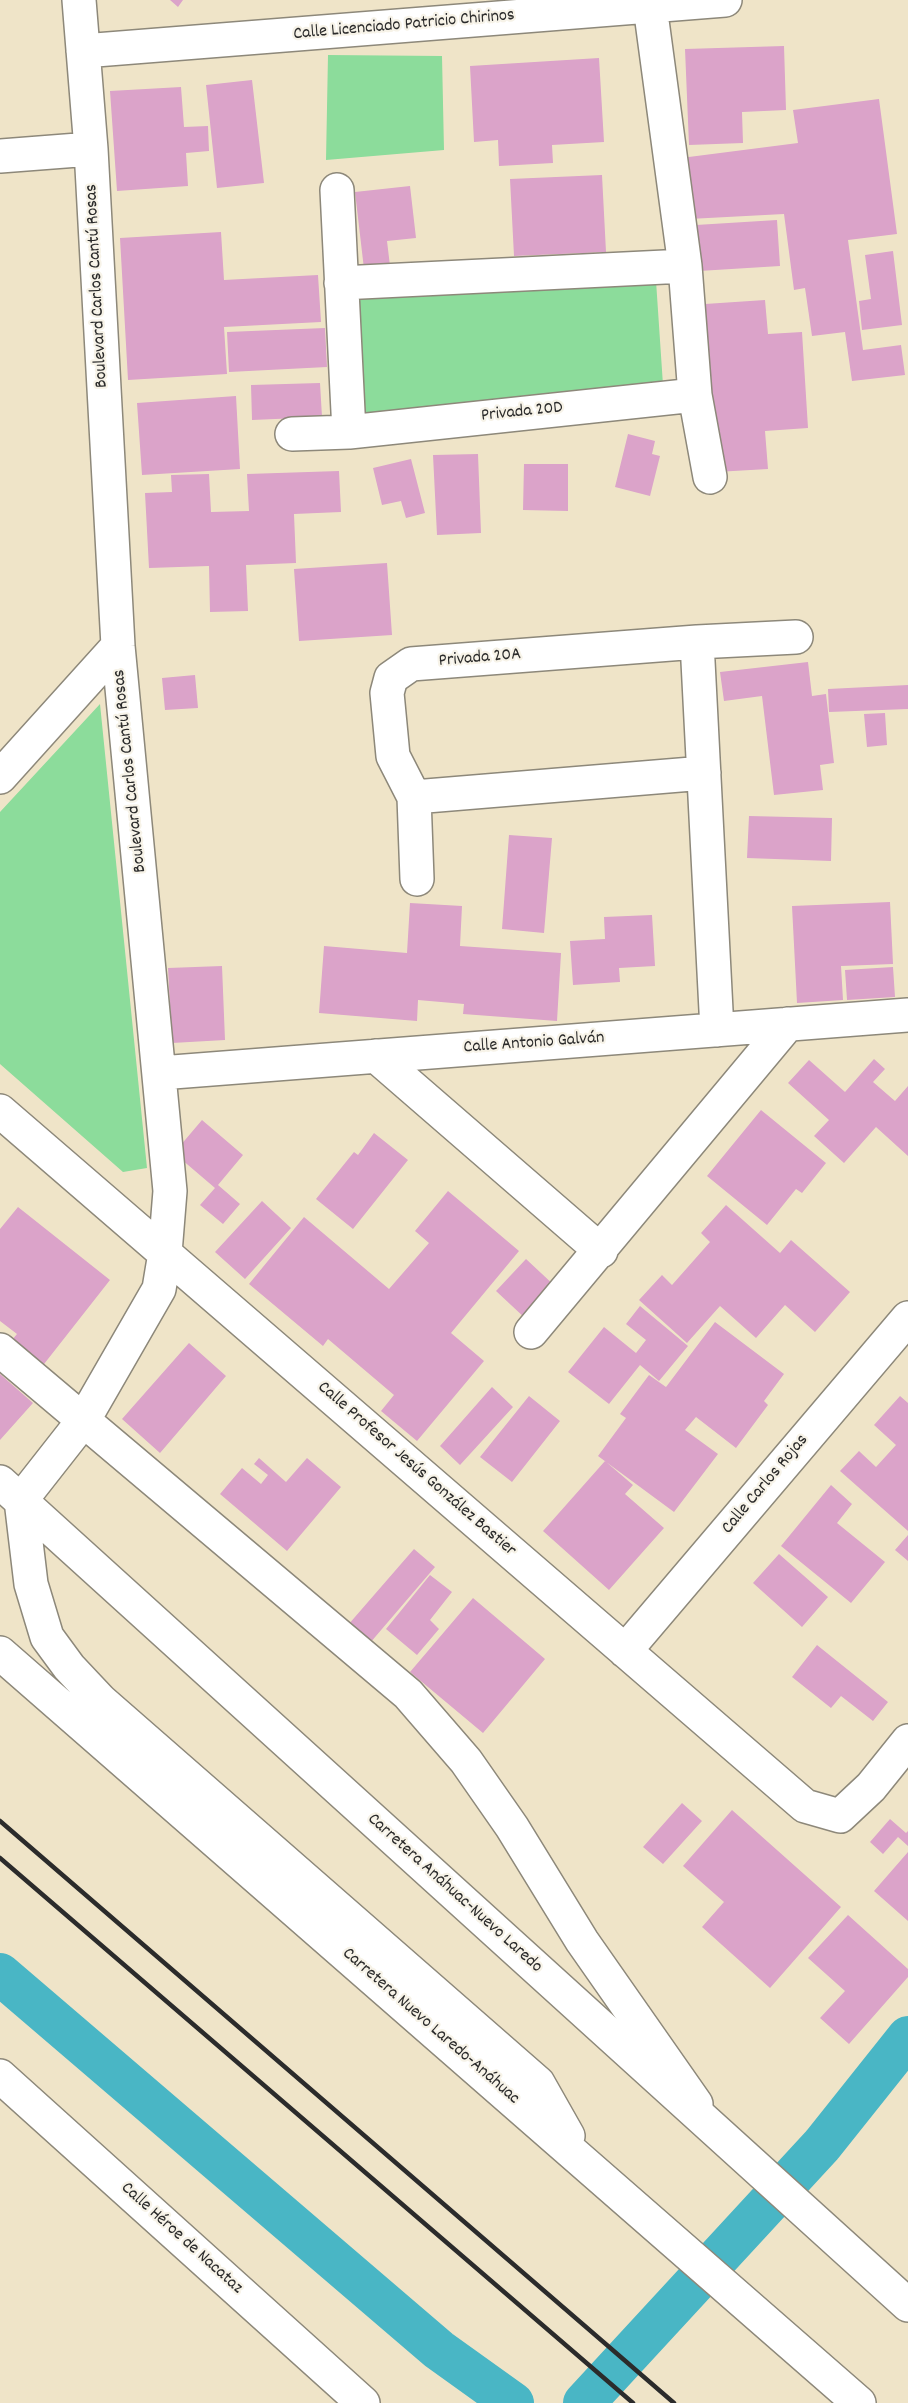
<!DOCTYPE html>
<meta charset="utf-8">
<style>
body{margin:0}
canvas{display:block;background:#efe4c8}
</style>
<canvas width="908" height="2403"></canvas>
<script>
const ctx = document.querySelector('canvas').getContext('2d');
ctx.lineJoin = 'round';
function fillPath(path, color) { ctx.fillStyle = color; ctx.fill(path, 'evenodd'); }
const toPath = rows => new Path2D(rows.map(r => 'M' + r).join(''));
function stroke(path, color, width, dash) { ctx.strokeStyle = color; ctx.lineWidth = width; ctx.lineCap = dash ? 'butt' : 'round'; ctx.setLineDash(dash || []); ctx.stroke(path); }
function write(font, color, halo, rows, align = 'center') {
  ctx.font = font + ' Dekko,sans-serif'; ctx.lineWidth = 4.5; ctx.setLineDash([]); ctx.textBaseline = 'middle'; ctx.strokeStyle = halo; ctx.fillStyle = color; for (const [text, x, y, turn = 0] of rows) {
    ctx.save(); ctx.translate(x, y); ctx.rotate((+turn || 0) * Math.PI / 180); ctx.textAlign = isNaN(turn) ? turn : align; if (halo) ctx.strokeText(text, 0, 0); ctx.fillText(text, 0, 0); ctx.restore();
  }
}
fillPath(toPath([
 [328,55,442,56,444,150,326,160],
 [654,251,663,385,365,422,356,266],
 [100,704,147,1168,123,1172,0,1064,0,812]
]), '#8cdc9b');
stroke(toPath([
 [0,1974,439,2350,513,2403],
 [584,2403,822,2145,908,2037]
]), '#49b6c5', 42);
fillPath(toPath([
 [170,0,183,0,178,7],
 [784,46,786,110,742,112,743,143,689,145,685,49],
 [599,58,604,142,552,145,553,163,499,166,498,140,474,142,470,66],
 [252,80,264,183,217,188,206,85],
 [181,87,184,127,208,126,209,151,186,153,188,186,117,191,110,91],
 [879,99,897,234,848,240,863,350,901,345,905,375,852,381,845,332,812,336,805,288,794,290,784,214,689,219,681,158,798,143,793,110],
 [602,175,606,252,514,256,510,179],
 [410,186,416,238,387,241,390,266,364,269,355,192],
 [777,220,780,266,699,271,696,225],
 [221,232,224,280,318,275,321,322,224,327,227,374,128,380,120,238],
 [893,251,902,325,862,330,859,301,871,299,865,255],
 [765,300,768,334,802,332,808,428,765,431,768,469,716,472,705,304],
 [325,328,327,367,229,372,227,332],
 [320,383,322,417,252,420,251,385],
 [236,396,240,469,142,475,137,403],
 [628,434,655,441,652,454,660,456,650,496,615,487],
 [478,454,481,533,437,535,433,455],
 [411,459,425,513,406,518,401,501,382,505,373,468],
 [524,464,568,464,568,511,523,510],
 [339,471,341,512,294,514,296,563,246,565,248,611,210,612,209,566,149,568,145,493,172,492,171,475,209,474,211,512,249,511,247,474],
 [387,563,392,635,299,641,294,569],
 [808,662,812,696,826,694,834,763,820,765,823,790,774,795,762,696,724,701,720,672],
 [195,675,198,708,165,710,162,678],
 [908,685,908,709,829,712,828,689],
 [885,713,887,745,867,747,864,714],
 [749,816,832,818,831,861,747,858],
 [509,835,552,838,544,933,502,929],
 [890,902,893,964,841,966,843,1000,797,1003,792,906],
 [410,903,462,906,460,946,561,953,557,1021,463,1014,464,1004,418,1000,417,1021,319,1013,324,946,407,953],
 [652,915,655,966,619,968,620,982,573,985,570,941,605,939,604,917],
 [222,966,225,1040,172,1043,168,968],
 [893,967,895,997,847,1000,845,970],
 [874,1059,885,1069,873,1082,895,1101,908,1086,908,1156,876,1127,844,1163,814,1136,829,1120,788,1083,809,1060,845,1092],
 [761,1110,826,1163,802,1193,796,1189,767,1225,707,1176],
 [202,1120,243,1155,218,1185,240,1204,223,1224,200,1205,215,1188,174,1153],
 [374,1133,408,1160,353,1229,316,1199,354,1152,358,1155],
 [448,1191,519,1251,451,1333,484,1361,417,1441,381,1411,394,1395,328,1339,323,1346,249,1284,304,1217,389,1289,429,1243,415,1231],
 [262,1201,291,1228,245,1279,215,1252],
 [726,1205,780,1253,791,1240,850,1292,815,1332,785,1305,756,1338,720,1306,687,1343,639,1300,662,1275,672,1285,710,1242,701,1233],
 [18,1207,110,1280,37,1373,6,1347,17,1334,0,1321,0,1229],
 [526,1259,556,1287,526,1319,496,1291],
 [640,1306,688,1346,659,1381,640,1365,609,1404,568,1372,604,1327,636,1353,646,1340,626,1324],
 [715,1322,784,1374,764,1401,768,1405,736,1448,696,1417,685,1430,718,1454,674,1512,598,1456,626,1418,620,1414,649,1375,666,1387],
 [189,1343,226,1376,160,1453,122,1419],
 [0,1374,33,1403,0,1440],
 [492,1387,513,1407,460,1465,440,1446],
 [529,1396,560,1421,512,1482,480,1457],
 [900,1396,908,1403,908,1531,840,1471,859,1451,876,1467,896,1445,874,1425],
 [259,1458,286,1482,307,1458,341,1487,287,1551,220,1494,242,1468,261,1484,268,1475,254,1464],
 [605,1461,633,1485,625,1494,664,1528,609,1590,543,1531],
 [831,1485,852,1504,837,1523,885,1562,851,1603,781,1546],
 [908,1535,908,1561,895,1550],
 [414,1549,435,1567,370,1643,348,1625],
 [779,1554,828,1597,802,1627,753,1583],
 [430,1575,452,1592,430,1620,439,1629,417,1655,386,1629],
 [473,1598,545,1659,483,1733,410,1672],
 [817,1645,888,1702,873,1721,841,1696,831,1708,792,1677],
 [682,1803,702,1821,663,1864,643,1847],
 [732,1810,841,1907,770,1988,702,1927,724,1902,683,1866],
 [890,1819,906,1833,908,1831,908,1846,898,1837,883,1854,870,1842],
 [908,1852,908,1921,874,1891],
 [848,1915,908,1969,908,1977,849,2044,820,2018,845,1991,808,1958]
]), '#dba3c9');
const minor = toPath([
 [650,6,685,266,695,395,710,477],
 [83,51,725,0],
 [0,156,91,149],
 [337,190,349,432],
 [341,283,685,266],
 [292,434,349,432,695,395],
 [697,642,717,1030],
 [0,777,118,646],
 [414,797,704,773],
 [417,879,414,797,393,756,387,693,391,678,411,664,697,642,796,637],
 [376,1056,601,1251],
 [160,1073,908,1015],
 [0,1111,805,1806,840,1816,871,1787,908,1741],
 [531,1332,788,1024],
 [0,1350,408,1694,466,1761,512,1827,582,1941,696,2104],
 [21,1500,83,1421,159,1289,165,1253,170,1191,118,646,91,149,79,0],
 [625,1651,908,1318],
 [0,2076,363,2403]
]);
const major = toPath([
 [0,1482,908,2305],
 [21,1500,31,1584,47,1637,69,1667,101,1701,538,2083,568,2136],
 [0,1653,859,2403]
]);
stroke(minor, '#8d887a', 36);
stroke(major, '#8d887a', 36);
stroke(minor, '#fff', 33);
stroke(major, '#fff', 33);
stroke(toPath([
 [0,1821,674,2403],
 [0,1858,633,2403]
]), '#2b2b2b', 4.5);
write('18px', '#2b2b2b', '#f7f3e8', [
 ["Calle Licenciado Patricio Chirinos",404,26,-5],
 ["Boulevard Carlos Cantú Rosas",98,286,-93],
 ["Privada 20D",522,413,-6],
 ["Privada 20A",480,659,-5],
 ["Boulevard Carlos Cantú Rosas",131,771,-96],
 ["Calle Antonio Galván",534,1044,-4],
 ["Calle Profesor Jesús González Bastier",416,1470,41],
 ["Calle Carlos Rojas",766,1485,-50],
 ["Carretera Anáhuac-Nuevo Laredo",454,1894,42],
 ["Carretera Nuevo Laredo-Anáhuac",430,2027,41],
 ["Calle Héroe de Nacataz",181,2239,42]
]);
</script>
